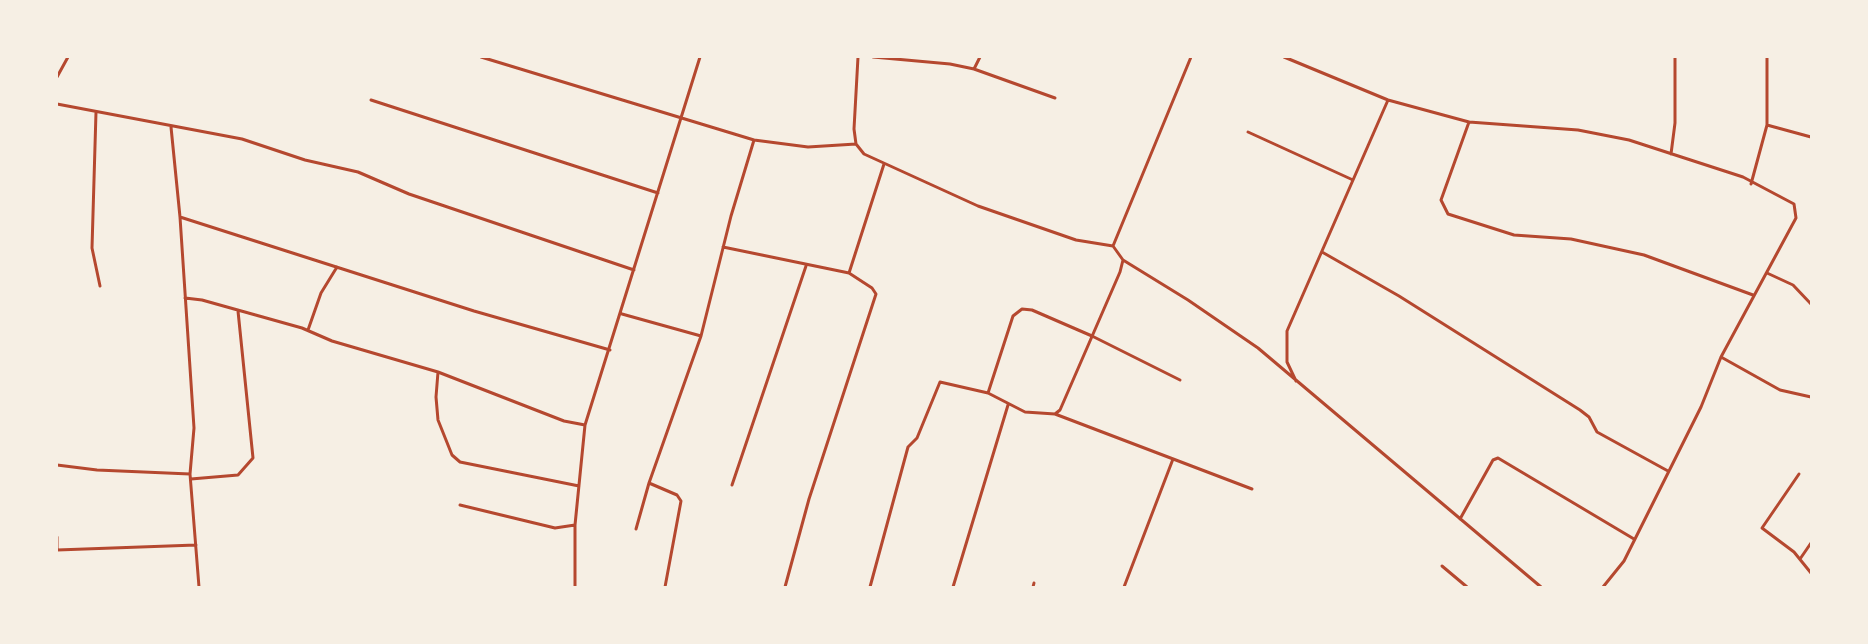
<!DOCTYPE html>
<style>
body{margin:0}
#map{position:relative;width:1868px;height:644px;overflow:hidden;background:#f6efe4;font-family:Barlow,sans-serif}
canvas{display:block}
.frame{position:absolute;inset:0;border:58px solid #f6efe4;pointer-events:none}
</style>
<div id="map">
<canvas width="1868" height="644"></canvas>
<div class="frame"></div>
</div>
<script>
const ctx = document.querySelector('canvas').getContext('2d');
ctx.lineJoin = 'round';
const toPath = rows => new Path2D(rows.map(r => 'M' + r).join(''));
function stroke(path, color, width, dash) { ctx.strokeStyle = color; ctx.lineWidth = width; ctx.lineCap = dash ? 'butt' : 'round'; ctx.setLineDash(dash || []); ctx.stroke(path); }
stroke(toPath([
 [481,57,754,140,808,147,856,144],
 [858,57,854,129,856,144,864,154,978,206,1076,240,1113,246],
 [873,57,950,64,974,69,1055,98],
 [1284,57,1388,100,1469,122,1578,130,1629,140,1743,177,1794,204,1796,218,1721,357,1701,407,1624,561,1603,587],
 [974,69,980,57],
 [57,77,68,57],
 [371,100,658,193],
 [57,104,242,139,305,160,358,172,409,194,634,270],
 [96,112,92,248,100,286],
 [1469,122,1441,200,1448,214,1514,235,1571,239,1644,255,1753,295],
 [1767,125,1811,137],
 [171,127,180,217,194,428,190,474,199,587],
 [1248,132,1353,180],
 [1671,154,1675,123,1675,57],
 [1751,184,1767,125,1767,57],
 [180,217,474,311,610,350],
 [723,247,849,273,872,288,876,294,809,499,785,587],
 [1322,252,1399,296,1580,410,1589,417,1597,432,1668,471],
 [1123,260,1188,300,1258,348,1541,587],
 [849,273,884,164],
 [1767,273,1793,285,1811,304],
 [185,298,202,300,302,328,332,341,438,372,564,421,585,425],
 [622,314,701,336],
 [308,330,321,293,337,267],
 [1721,357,1780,390,1811,397],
 [438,372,436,397,438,420,452,455,460,462,579,486],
 [1180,380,1092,336,1032,310,1022,309,1013,316,988,393,1025,412,1055,414,1252,489],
 [1296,381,1287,362,1287,331,1388,100],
 [1055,414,1060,410,1120,272,1123,260,1113,246,1191,57],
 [57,465,97,470,190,474],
 [1799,474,1762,528,1794,552,1811,573],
 [191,479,238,475,253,458,238,311],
 [649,483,677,495,681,501,665,587],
 [732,485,806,266],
 [460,505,555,528,575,525],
 [1460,519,1493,460,1498,458,1634,539],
 [636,529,649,483,701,336,731,216,754,140],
 [57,537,57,550],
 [57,550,196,545],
 [1800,559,1811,543],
 [1442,566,1467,587],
 [575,587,575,525,585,425,700,57],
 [870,587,908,447,917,438,940,382,988,393],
 [953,587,1008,405],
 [1033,587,1034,583],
 [1124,587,1173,459]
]), '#b5482f', 3);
</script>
